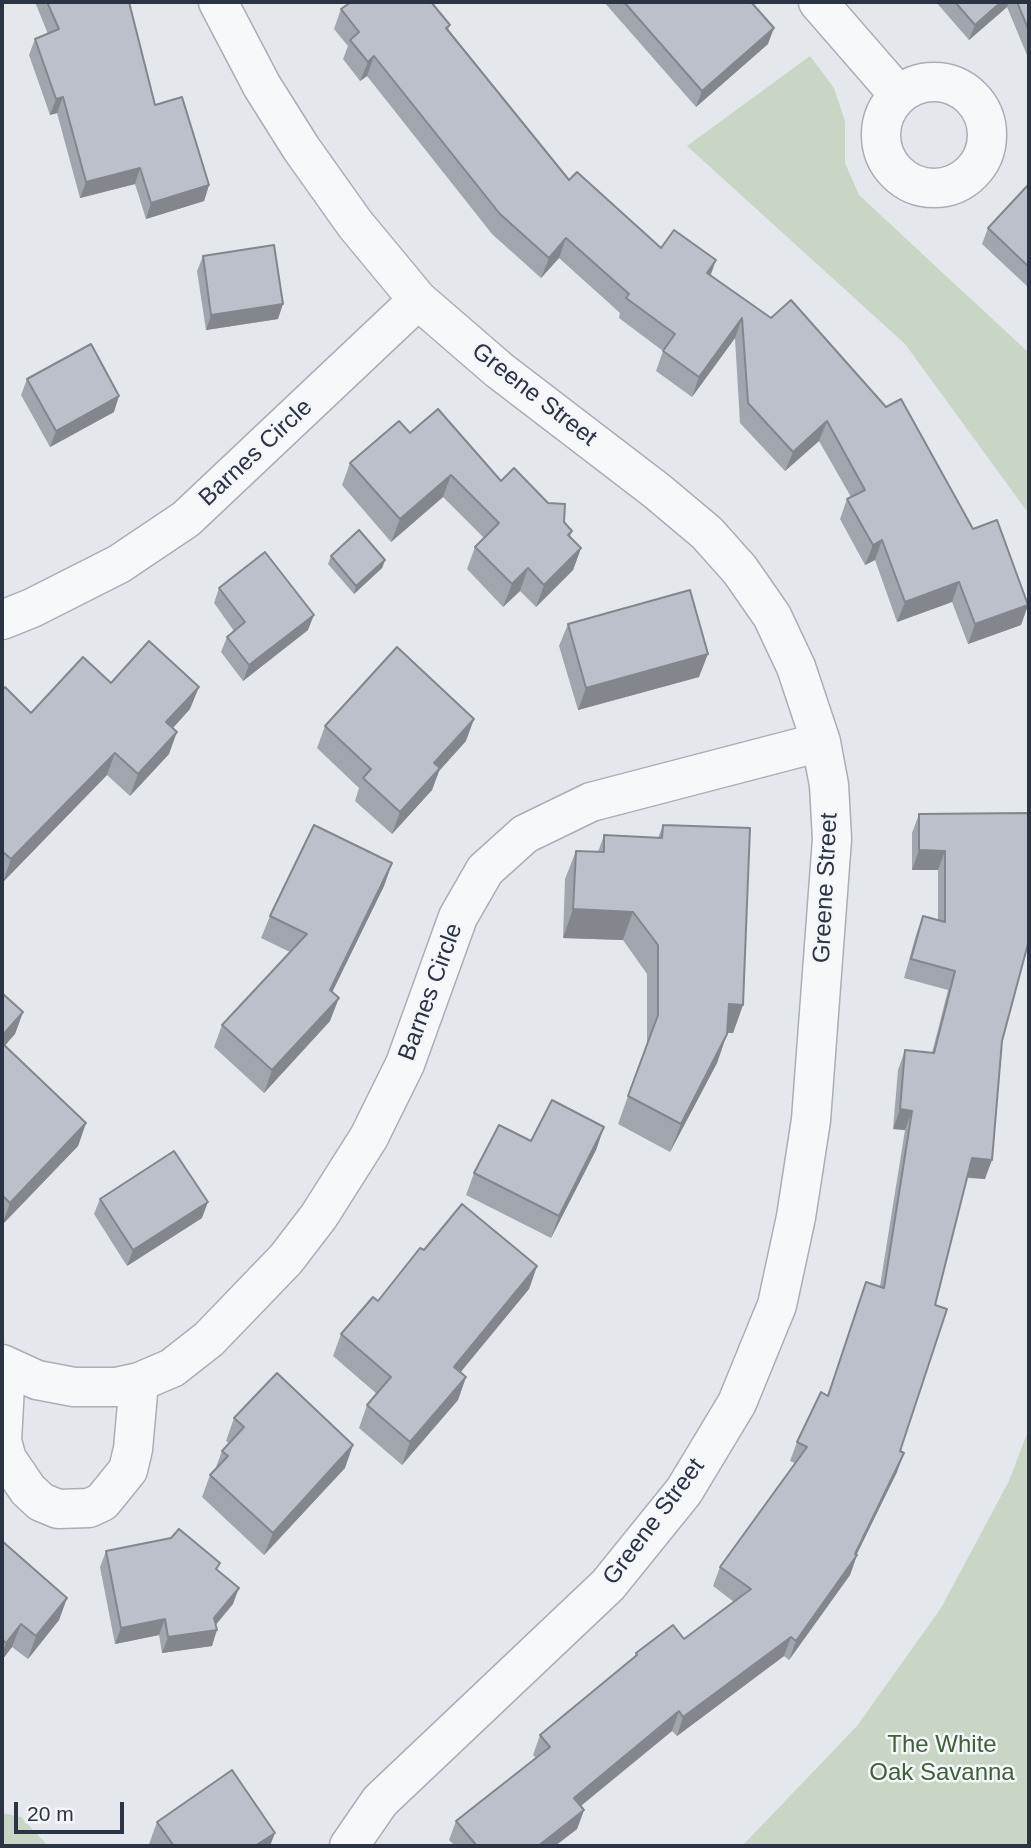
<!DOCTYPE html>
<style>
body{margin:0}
#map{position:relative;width:1031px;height:1848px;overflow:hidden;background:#e4e7ec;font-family:Helvetica,sans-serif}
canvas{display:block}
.frame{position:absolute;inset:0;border:4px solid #2b3445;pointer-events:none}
.scale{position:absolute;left:14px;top:1802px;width:110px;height:32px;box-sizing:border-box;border:4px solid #2b3445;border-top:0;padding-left:9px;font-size:21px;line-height:24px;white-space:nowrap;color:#2b3445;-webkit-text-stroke:5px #f4f6f9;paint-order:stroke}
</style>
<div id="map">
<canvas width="1031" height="1848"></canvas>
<div class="frame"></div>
<div class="scale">20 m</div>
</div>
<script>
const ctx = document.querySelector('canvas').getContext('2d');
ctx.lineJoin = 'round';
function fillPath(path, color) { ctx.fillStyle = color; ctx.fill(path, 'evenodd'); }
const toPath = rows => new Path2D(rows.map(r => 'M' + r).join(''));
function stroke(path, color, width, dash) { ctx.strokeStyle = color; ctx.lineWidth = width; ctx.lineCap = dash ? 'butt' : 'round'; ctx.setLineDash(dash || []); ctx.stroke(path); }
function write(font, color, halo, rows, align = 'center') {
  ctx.font = font + ' Helvetica,sans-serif'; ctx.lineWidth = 5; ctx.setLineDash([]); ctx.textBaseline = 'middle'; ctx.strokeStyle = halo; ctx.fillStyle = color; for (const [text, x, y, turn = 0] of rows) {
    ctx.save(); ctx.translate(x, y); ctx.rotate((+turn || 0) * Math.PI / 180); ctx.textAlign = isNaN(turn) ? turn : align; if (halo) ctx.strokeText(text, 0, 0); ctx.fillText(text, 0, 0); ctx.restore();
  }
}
fillPath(toPath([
 [810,56,834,88,845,121,845,163,859,195,1029,353,1029,514,905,344,687,146],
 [1029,1428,1029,1846,742,1846,857,1726,941,1608,1009,1481],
 [2,1813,21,1817,48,1846,2,1846]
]), '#c9d6c5');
const minor = toPath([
 [218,2,262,86,301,148,355,224,418,300,499,370,657,491,707,533,740,570,772,616,796,667,821,742,829,785,832,839,811,1120,796,1217,777,1305,737,1403,684,1491,608,1585,380,1801,349,1846],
 [818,2,898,94],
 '881 135a53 53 0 1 1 106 0a53 53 0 1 1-106 0Z',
 [2,620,32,608,119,564,186,519,418,300],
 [2,1364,37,1380,74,1387,116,1387,139,1382,172,1368,209,1339,286,1259,319,1216,369,1137,405,1064,458,917,485,870,525,834,591,802,821,742],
 [6,1367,2,1441,7,1459,28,1490,41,1502,58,1509,89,1508,102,1502,128,1470,133,1449,139,1382]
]);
stroke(minor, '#a9aeb7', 41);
stroke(minor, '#f7f8fa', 38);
fillPath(toPath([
 [35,2,129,2,155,105,209,185,204,201,146,219,135,184,80,198,57,113,50,115,29,55,35,39,48,34],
 [604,2,751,2,768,44,696,107],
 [936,2,1029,2,1029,60,1007,7,969,40],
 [341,9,450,25,448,30,569,180,661,248,711,276,973,529,1028,605,1021,625,968,644,952,602,897,622,875,560,865,565,840,519,847,499,851,497,819,441,785,471,740,423,735,338,692,397,656,371,663,351,619,318,620,313,559,258,541,278,492,234,367,76,360,81,343,59,348,46,334,29],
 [1029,184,1029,288,982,244,988,228],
 [203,256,278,319,206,330,197,271],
 [27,379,114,412,50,447,21,395],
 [410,433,501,481,564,522,572,531,570,537,581,548,573,570,536,607,520,591,503,607,467,569,475,547,484,538,443,497,391,542,342,485,350,463],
 [331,556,385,560,382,568,354,594,328,564],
 [219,588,308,630,243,681,221,652,227,637,234,631,214,603],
 [568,624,699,677,578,710,559,646],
 [111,683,190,709,173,728,169,754,130,796,107,775,3,882,2,691,31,713],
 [325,726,466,741,439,771,432,790,392,834,355,801,359,788,317,748],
 [1029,813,985,1179,967,1178,900,1451,897,1472,856,1555,857,1555,850,1575,789,1660,784,1656,677,1736,672,1731,581,1806,584,1810,577,1829,555,1846,455,1846,449,1840,456,1821,536,1758,533,1755,540,1735,634,1659,636,1653,684,1639,734,1602,713,1586,720,1567,795,1463,790,1461,797,1442,827,1395,880,1286,905,1130,893,1129,898,1070,905,1050,932,1053,948,990,904,978,916,935,923,916,938,920,938,870,912,870,912,833,919,814],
 [663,825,743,1005,733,1033,727,1033,717,1063,670,1152,618,1124,647,1043,647,974,623,940,563,938,565,879,576,851,598,852,604,835,658,838],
 [392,863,384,886,332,992,330,1021,264,1093,214,1047,222,1025,290,952,261,938,270,916],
 [2,993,23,1012,15,1034,5,1045,86,1123,78,1146,2,1225],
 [604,1127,596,1150,551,1238,466,1195,474,1173,531,1141],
 [100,1199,202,1218,127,1266,94,1214],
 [424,1250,537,1266,529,1289,460,1372,466,1377,458,1400,402,1465,359,1428,367,1405,377,1394,333,1356,341,1334,378,1301],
 [234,1418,345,1468,264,1555,202,1497,210,1475,215,1470,222,1451,229,1443,226,1441],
 [2,1541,67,1598,59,1620,28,1659,12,1647,2,1660],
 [106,1551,217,1570,233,1604,216,1625,212,1646,162,1653,159,1635,115,1644,100,1567],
 [157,1822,270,1846,151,1846,149,1844]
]), '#a1a5ae');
fillPath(toPath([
 [1001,2,1009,2,1007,7,969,40,975,25],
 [774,28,768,44,696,107,702,91],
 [374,56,367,76,360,81,368,62],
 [63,97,57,113,50,115,56,99],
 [140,168,135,184,80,198,86,182],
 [209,185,204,201,146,219,151,203],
 [566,238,559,258,541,278,549,258],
 [716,260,709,280,707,273],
 [283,304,278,319,206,330,211,315],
 [742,318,735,338,692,397,699,377],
 [119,396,114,412,50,447,56,431],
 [827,421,819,441,785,471,793,452],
 [451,475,443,497,391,542,400,519],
 [882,540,875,560,865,565,873,545],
 [581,548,573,570,536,607,544,585],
 [385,560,382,568,354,594,356,586],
 [528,568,520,591,503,607,512,584],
 [959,582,952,602,897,622,905,602],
 [1028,605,1021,625,968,644,975,624],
 [314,615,308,630,243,681,249,665],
 [708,654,699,677,578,710,586,688],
 [199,687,190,709,158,744,166,722],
 [474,719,466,741,439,771,432,790,392,834,400,812,434,763],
 [177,732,169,754,130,796,138,774],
 [115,753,107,775,3,882,11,859],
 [919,850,945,851,938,870,912,870],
 [392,863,384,886,322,1013,330,990],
 [573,909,633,912,623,940,563,938],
 [339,998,330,1021,264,1093,272,1070],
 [729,1004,743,1005,733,1033,718,1033],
 [23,1012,15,1034,2,1049,2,1036],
 [727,1034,717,1063,670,1152,681,1124],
 [900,1109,912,1111,905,1130,893,1129],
 [86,1123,78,1146,2,1225,10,1203],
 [604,1127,596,1150,551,1238,559,1216],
 [972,1158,992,1160,985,1179,965,1177],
 [208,1202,202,1218,127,1266,133,1250],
 [537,1266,529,1289,446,1390,454,1367],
 [466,1377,458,1400,402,1465,410,1442],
 [353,1445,345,1468,264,1555,273,1533],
 [904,1453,897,1472,854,1560,857,1555,850,1575,789,1660,796,1641,855,1554],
 [239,1588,233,1604,210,1631,217,1630,212,1646,162,1653,168,1637,214,1618],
 [67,1598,59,1620,28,1659,36,1636],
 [165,1619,159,1635,115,1644,121,1628],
 [21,1624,12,1647,2,1660,2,1654,6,1643],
 [791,1637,784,1656,677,1736,683,1717],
 [679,1711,672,1731,567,1817,574,1798],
 [584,1810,577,1829,555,1846,538,1846],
 [275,1833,270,1846,255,1846]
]), '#83868d');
const building = toPath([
 [47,2,129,2,155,105,182,97,209,185,151,203,140,168,86,182,63,97,56,99,35,39,59,29,47,2],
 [351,2,431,2,450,25,446,28,569,180,577,172,661,248,674,230,716,260,707,273,771,318,791,300,886,407,901,399,973,529,997,520,1028,605,975,624,959,582,905,602,882,540,873,545,847,499,865,490,827,421,793,452,748,403,742,318,699,377,663,351,675,334,626,298,629,294,566,238,549,258,500,214,374,56,368,62,350,40,359,32,341,9,351,2],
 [624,2,751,2,774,28,702,91,624,2],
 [955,2,1001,2,975,25,955,2],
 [1017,2,1029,2,1029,31,1017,2],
 [1029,184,1029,267,988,228,1029,184],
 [274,245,283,304,211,315,203,256,274,245],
 [91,344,119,396,56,431,27,379,91,344],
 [438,409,501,481,514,468,548,503,565,504,564,522,572,531,568,535,581,548,544,585,528,568,512,584,475,547,499,523,451,475,400,519,350,463,399,421,410,433,438,409],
 [359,530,385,560,356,586,331,556,359,530],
 [265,552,314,615,249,665,227,637,245,622,219,588,265,552],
 [690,590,708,654,586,688,568,624,690,590],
 [149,641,199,687,166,722,177,732,138,774,115,753,11,859,2,851,2,691,5,687,31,713,83,657,111,683,149,641],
 [397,647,474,719,434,763,440,768,400,812,363,778,371,769,325,726,397,647],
 [1029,813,1029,940,1002,1041,992,1160,972,1158,935,1305,947,1309,900,1451,904,1453,855,1554,857,1555,796,1641,791,1637,683,1717,679,1711,574,1798,584,1810,538,1846,477,1846,456,1821,550,1747,540,1735,637,1655,636,1653,673,1625,684,1639,751,1589,720,1567,807,1447,797,1442,821,1392,828,1396,866,1282,884,1288,912,1111,900,1109,905,1050,934,1053,955,971,911,959,923,916,945,922,945,851,919,850,919,814,1029,813],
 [314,825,392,863,330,990,339,998,272,1070,222,1025,307,934,270,916,314,825],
 [663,825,750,828,743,1005,729,1004,727,1034,681,1124,628,1096,658,1015,658,945,633,912,573,909,576,851,604,852,604,835,662,838,663,825],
 [2,993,23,1012,2,1036,2,993],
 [2,1043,86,1123,10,1203,2,1195,2,1043],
 [552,1100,604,1127,559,1216,474,1173,499,1125,531,1141,552,1100],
 [174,1151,208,1202,133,1250,100,1199,174,1151],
 [462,1204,537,1266,454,1367,466,1377,410,1442,367,1405,391,1377,341,1334,373,1297,378,1301,420,1248,424,1250,462,1204],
 [277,1373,353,1445,273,1533,210,1475,228,1456,222,1451,244,1427,234,1418,277,1373],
 [179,1529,220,1563,216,1569,239,1588,214,1618,217,1630,168,1637,165,1619,121,1628,106,1551,171,1538,179,1529],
 [2,1541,67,1598,36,1636,21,1624,6,1643,2,1639,2,1541],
 [232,1770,275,1833,255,1846,174,1846,157,1822,232,1770]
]);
fillPath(building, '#bbc0ca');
stroke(building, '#83868d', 2);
write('24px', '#2b3445', '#f4f6f9', [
 ["Greene Street",534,395,38],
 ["Barnes Circle",256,453,-43],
 ["Greene Street",826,888,-87],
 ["Barnes Circle",431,992,-70],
 ["Greene Street",654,1522,-53]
]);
write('24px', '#3f6138', '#f4f6f9', [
 ["The White",942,1745],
 ["Oak Savanna",942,1773]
]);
</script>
